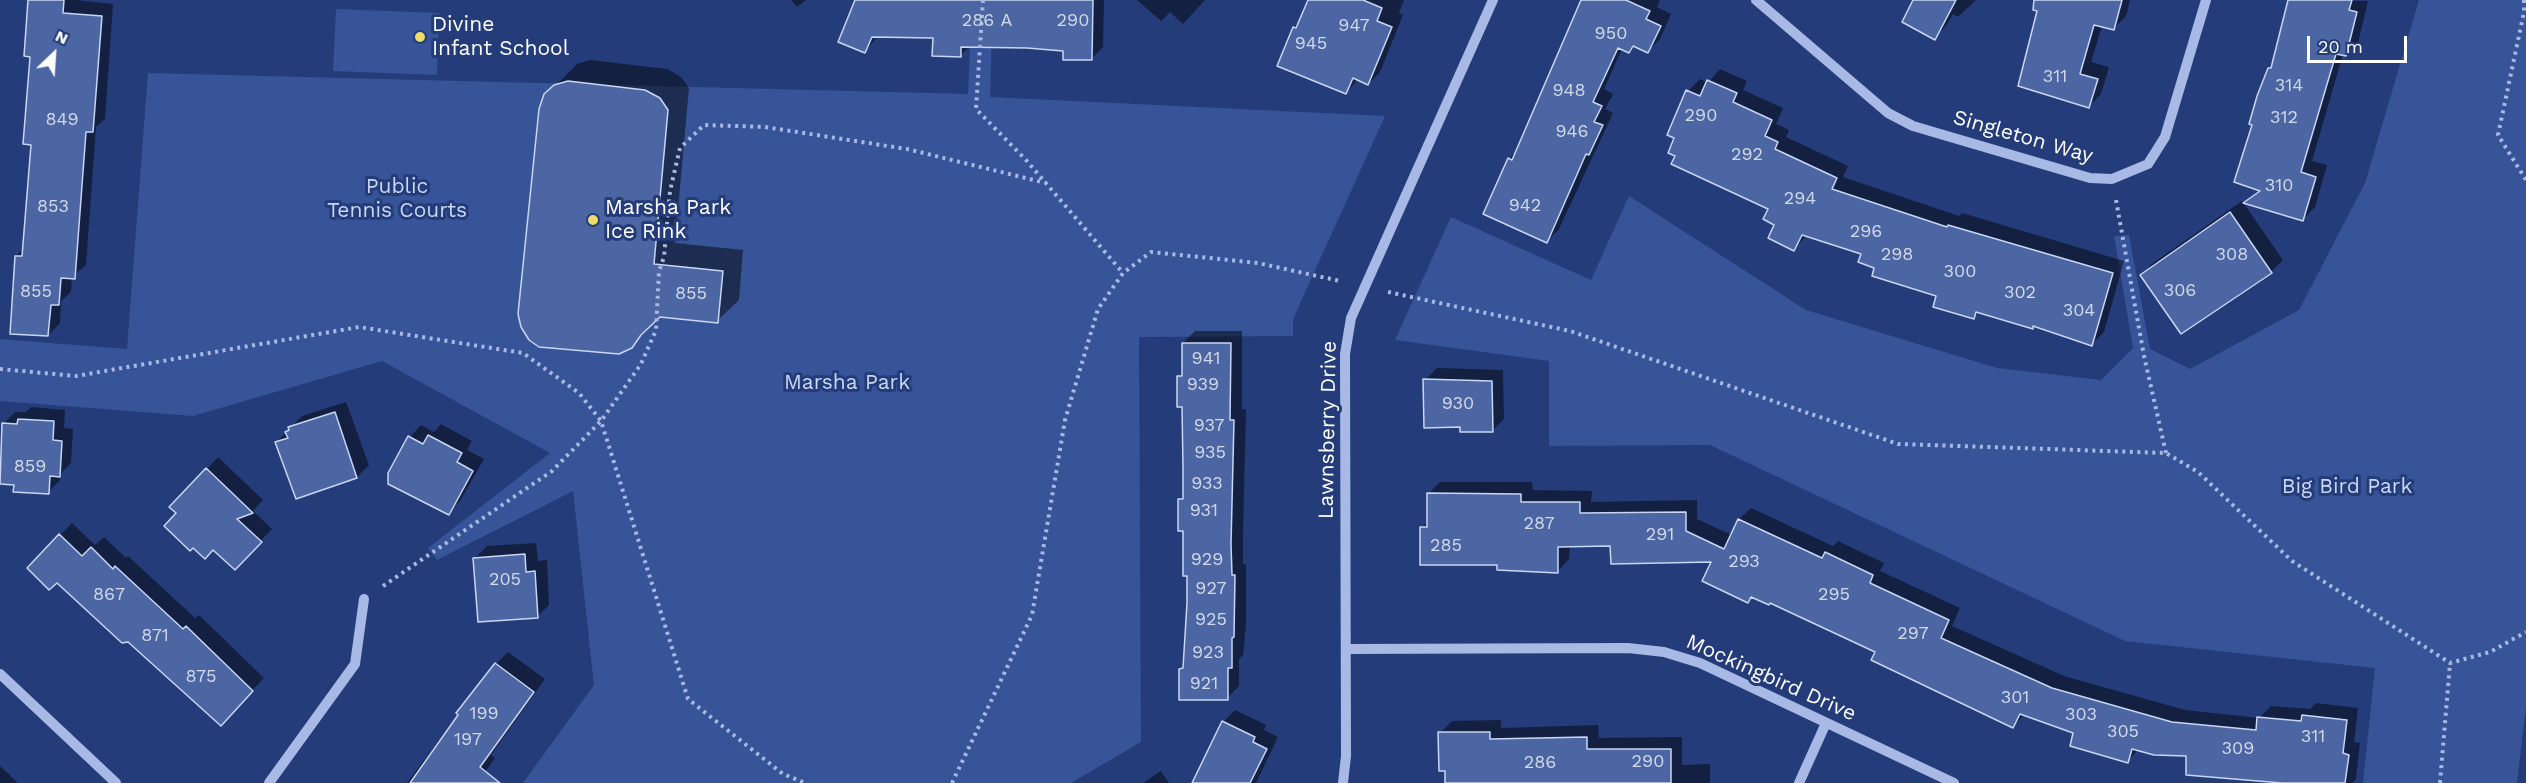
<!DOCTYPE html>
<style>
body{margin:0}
#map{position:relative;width:2526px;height:783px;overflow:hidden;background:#243c7a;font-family:"Work Sans",sans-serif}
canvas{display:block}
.north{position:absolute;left:24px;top:24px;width:60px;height:60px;-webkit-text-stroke:4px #243c7a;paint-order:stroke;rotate:25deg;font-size:16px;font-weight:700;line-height:24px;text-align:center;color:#fff}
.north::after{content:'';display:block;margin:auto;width:21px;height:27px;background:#fff;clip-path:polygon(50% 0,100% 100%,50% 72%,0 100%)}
.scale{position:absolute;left:2307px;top:36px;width:100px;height:27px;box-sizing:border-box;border:3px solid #fff;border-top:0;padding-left:8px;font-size:18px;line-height:21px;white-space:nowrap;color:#fff;-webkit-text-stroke:4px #243c7a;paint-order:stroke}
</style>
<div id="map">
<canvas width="2526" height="783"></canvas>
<div class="north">N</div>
<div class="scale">20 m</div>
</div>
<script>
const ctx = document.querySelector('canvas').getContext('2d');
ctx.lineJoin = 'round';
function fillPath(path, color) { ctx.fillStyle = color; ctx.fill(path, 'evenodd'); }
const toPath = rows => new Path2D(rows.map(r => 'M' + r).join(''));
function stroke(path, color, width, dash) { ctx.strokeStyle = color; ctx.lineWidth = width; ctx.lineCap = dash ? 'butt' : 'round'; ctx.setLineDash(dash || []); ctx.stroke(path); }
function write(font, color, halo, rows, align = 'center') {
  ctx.font = font + ' "Work Sans",sans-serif'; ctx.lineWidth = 6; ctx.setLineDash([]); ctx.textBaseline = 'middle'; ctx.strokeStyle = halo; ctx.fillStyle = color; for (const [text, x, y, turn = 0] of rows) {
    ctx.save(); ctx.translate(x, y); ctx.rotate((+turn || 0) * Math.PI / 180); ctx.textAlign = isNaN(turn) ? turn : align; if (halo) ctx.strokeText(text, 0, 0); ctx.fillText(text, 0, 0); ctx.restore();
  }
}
fillPath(toPath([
 [972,0,993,0,990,97,1385,116,1293,319,1293,336,1139,337,1141,742,1071,783,523,783,594,685,573,491,437,560,428,548,550,453,382,361,193,416,0,401,0,339,127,349,148,73,968,94],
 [2419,0,2526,0,2526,706,2517,783,2363,783,2375,668,2125,641,1710,445,1549,446,1549,361,1395,340,1451,217,1591,280,1629,196,1806,310,1997,368,2101,380,2133,348,2114,236,2129,235,2150,349,2190,369,2299,310,2365,183],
 [336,9,439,13,437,75,333,71]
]), '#375498');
fillPath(toPath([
 [29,0,76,0,113,4,105,119,96,127,86,265,72,277,71,292,61,301,60,323,48,335,16,256,24,248,32,144],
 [791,0,806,0,797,7],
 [856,0,1104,0,1103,47,1091,59,1065,50,970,46,961,55,934,36,878,35,865,52],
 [1137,0,1205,0,1183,24,1170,12,1161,21],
 [1309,0,1404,0,1399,13,1403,15,1380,72,1368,84,1358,79,1346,93,1294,27,1301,21],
 [1583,0,1660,0,1657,7,1671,14,1660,39,1648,51,1635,45,1629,52,1622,49,1604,89,1613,94,1605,109,1613,113,1559,229,1547,241,1509,159,1518,149],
 [1915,0,1976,0,1958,17,1953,14,1946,26,1934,38],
 [2043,0,2130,0,2126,16,2114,28,2102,26,2091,62,2109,67,2101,94,2089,106],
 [2290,0,2368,1,2358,43,2343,54,2312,161,2327,165,2315,207,2303,219,2246,202,2260,190,2269,68,2273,64],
 [590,60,667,69,681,77,689,88,675,243,743,250,739,300,717,321,660,316,631,347,546,95,577,64],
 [1720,69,1747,81,1743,90,1783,108,1776,124,1789,130,1786,137,1848,166,1843,177,1959,216,1962,213,2124,261,2104,332,2092,344,2035,325,2032,327,1980,311,1974,317,1938,295,1876,267,1863,253,1807,235,1794,249,1776,224,1770,208,1677,156,1688,91,1700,79,1708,83],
 [2242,201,2283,260,2271,272,2142,275,2153,263],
 [1195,331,1242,331,1242,409,1246,409,1243,532,1243,564,1246,564,1246,624,1243,655,1239,659,1239,686,1227,698,1181,669,1185,665,1188,575,1180,500,1184,495,1184,405,1179,377,1183,372,1183,343],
 [1437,368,1503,370,1504,419,1492,431,1461,426,1425,380],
 [346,402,369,465,357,477,277,442,302,416],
 [31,407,65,410,64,428,73,429,71,463,61,473,60,480,48,492,0,482,3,424,15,412,26,412],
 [441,424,472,441,467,450,484,459,460,501,449,513,410,437,421,425,434,432],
 [218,457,263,500,253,511,272,529,235,568,207,469],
 [1440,482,1532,482,1533,490,1592,491,1591,502,1697,500,1697,519,1732,535,1739,519,1751,508,1833,546,1838,541,1884,563,1880,571,1960,608,1952,626,2064,676,2185,710,2259,718,2271,706,2310,709,2316,703,2358,708,2354,742,2360,743,2356,779,2352,783,2295,783,2188,755,2139,749,2127,761,2075,732,2025,714,2013,726,1877,651,1770,601,1752,596,1748,601,1713,560,1612,545,1570,545,1569,559,1558,571,1498,563,1422,528,1428,521,1428,494],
 [72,523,95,545,104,537,126,558,128,556,195,618,199,615,264,678,232,712,129,641,57,581,29,568],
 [536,543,538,561,547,560,549,605,537,617,475,558,487,546],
 [508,652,545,679,491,755,495,758,478,782,407,783,496,664],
 [1235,710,1266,725,1264,730,1278,737,1256,783,1194,783,1223,722],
 [1501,720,1501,728,1598,725,1599,738,1682,737,1682,765,1710,764,1710,783,1447,783,1440,733,1452,721],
 [0,766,18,783,0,783],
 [1161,771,1169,783,1143,783]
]), '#0007');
const building = toPath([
 [28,0,64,0,63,13,102,16,93,132,86,132,75,279,61,278,59,305,51,305,48,336,10,334,15,256,22,256,31,145,23,144,30,57,24,56,28,0],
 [855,0,1093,0,1092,60,1063,60,1063,51,1027,48,961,47,961,57,932,56,933,38,872,37,865,53,838,42,855,0],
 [1308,0,1363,0,1382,8,1377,21,1392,27,1368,85,1353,78,1346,94,1277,66,1293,27,1296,28,1308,0],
 [1581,0,1626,0,1650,11,1646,19,1661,26,1648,53,1633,46,1629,53,1618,48,1593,102,1602,106,1594,122,1603,125,1589,155,1586,154,1547,243,1483,214,1508,158,1512,160,1581,0],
 [1913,0,1956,0,1935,40,1902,22,1913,0],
 [2034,0,2122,0,2114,30,2094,25,2080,74,2098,79,2089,108,2018,86,2037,11,2033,10,2034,0],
 [2288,0,2352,0,2349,10,2357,12,2346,56,2336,54,2301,172,2316,177,2303,221,2243,203,2260,191,2234,182,2252,125,2249,124,2257,96,2268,68,2271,68,2288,0],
 [1707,80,1737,93,1733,102,1772,120,1765,136,1778,142,1775,149,1837,178,1832,189,1947,227,1948,225,2113,273,2092,346,2033,326,2033,329,1976,312,1974,319,1933,307,1936,296,1872,276,1874,268,1858,262,1861,254,1802,235,1794,251,1768,238,1774,225,1763,219,1768,209,1671,164,1675,156,1668,153,1674,138,1667,135,1686,90,1700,96,1707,80],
 [568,81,645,90,660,98,668,110,654,264,723,271,718,323,660,317,641,335,632,348,619,354,539,347,529,340,521,327,518,314,539,109,544,94,554,85,568,81],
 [2230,212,2272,273,2181,334,2140,275,2230,212],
 [1182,343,1231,343,1230,420,1234,420,1231,544,1232,575,1235,575,1234,637,1232,638,1232,668,1228,668,1228,700,1179,700,1179,669,1183,668,1187,603,1187,576,1183,576,1183,531,1178,531,1178,499,1183,499,1183,468,1182,407,1177,407,1177,376,1182,376,1182,343],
 [1423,379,1492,381,1493,432,1460,432,1460,427,1424,428,1423,379],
 [335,412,357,478,296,499,275,442,288,438,285,432,289,430,288,427,335,412],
 [18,419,54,421,53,440,62,441,60,477,50,476,49,494,13,492,14,485,0,484,2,423,17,424,18,419],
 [428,435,462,453,457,462,473,471,449,515,388,484,388,473,408,436,423,444,428,435],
 [206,468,253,513,237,519,262,542,235,570,213,550,205,559,193,548,190,551,164,526,176,513,169,507,206,468],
 [1427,493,1521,494,1521,502,1580,502,1580,513,1686,512,1686,531,1724,549,1738,519,1822,558,1825,552,1873,575,1870,583,1949,620,1941,638,2052,688,2172,722,2256,730,2257,717,2301,721,2302,715,2347,720,2343,753,2349,755,2345,783,2282,783,2186,775,2186,756,2154,755,2132,749,2128,763,2070,746,2073,733,2020,714,2013,728,1871,660,1875,652,1770,603,1769,605,1751,597,1748,603,1702,581,1711,562,1611,564,1610,546,1558,547,1558,573,1497,570,1497,565,1420,565,1420,527,1427,527,1427,493],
 [59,534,82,556,91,547,113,569,115,566,183,629,186,626,253,691,221,726,128,642,122,643,57,583,49,590,27,568,59,534],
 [525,554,526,572,535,571,538,618,478,622,473,558,525,554],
 [495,663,534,692,480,767,500,783,410,783,458,715,456,713,495,663],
 [1222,721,1255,737,1253,742,1267,749,1250,783,1192,783,1222,721],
 [1438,732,1490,732,1490,739,1587,737,1587,749,1671,749,1671,783,1445,783,1445,771,1439,771,1438,732]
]);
fillPath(building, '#4c66a3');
stroke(building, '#c9d6f4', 1.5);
stroke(toPath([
 [983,0,976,109,1026,160,1123,273],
 [2524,0,2524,12,2498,135,2526,180],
 [2116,200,2144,356,2166,453],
 [1388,292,1570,331,1898,444,2166,453,2198,472,2292,561,2450,663,2490,652,2526,632],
 [0,369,76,376,359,327,523,353,579,393,601,421,688,699,783,774,805,783],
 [383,586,552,471,601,421,641,364,656,330,659,271,664,257,670,191,680,148,704,125,765,127,907,149,1046,183],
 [952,783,1032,615,1065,420,1098,309,1123,273,1151,252,1258,263,1340,281],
 [2440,783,2450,663]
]), '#a7b9e4', 4, [3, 4.5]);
stroke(toPath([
 [1756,0,1888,113,1913,126,2090,178,2112,179,2148,164,2165,137,2206,0],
 [1346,649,1628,648,1664,652,1700,663,1954,783],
 [0,674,116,783],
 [269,783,355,664,364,599],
 [1343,783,1346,756,1345,354,1351,318,1493,0],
 [1799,783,1826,723]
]), '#a7b9e4', 10);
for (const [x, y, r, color] of [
 [420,37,6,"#efdd6a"],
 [593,220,6,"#efdd6a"]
]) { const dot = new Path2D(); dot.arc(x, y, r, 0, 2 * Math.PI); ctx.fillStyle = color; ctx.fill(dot); stroke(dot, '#243c7a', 2); }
write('18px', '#d2d9e8', null, [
 ["286 A",987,21],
 ["290",1073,21],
 ["947",1354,26],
 ["950",1611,34],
 ["945",1311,44],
 ["311",2055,77],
 ["314",2289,86],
 ["948",1569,91],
 ["290",1701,116],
 ["312",2284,118],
 ["849",62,120],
 ["946",1572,132],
 ["292",1747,155],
 ["310",2279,186],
 ["294",1800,199],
 ["942",1525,206],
 ["853",53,207],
 ["296",1866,232],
 ["298",1897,255],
 ["308",2232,255],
 ["300",1960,272],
 ["306",2180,291],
 ["855",36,292],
 ["302",2020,293],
 ["855",691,294],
 ["304",2079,311],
 ["941",1206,359],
 ["939",1203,385],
 ["930",1458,404],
 ["937",1209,426],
 ["935",1210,453],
 ["859",30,467],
 ["933",1207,484],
 ["931",1204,511],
 ["287",1539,524],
 ["291",1660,535],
 ["285",1446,546],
 ["929",1207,560],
 ["293",1744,562],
 ["205",505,580],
 ["927",1211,589],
 ["867",109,595],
 ["295",1834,595],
 ["925",1211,620],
 ["297",1913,634],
 ["871",155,636],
 ["923",1208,653],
 ["875",201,677],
 ["921",1204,684],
 ["301",2015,698],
 ["199",484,714],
 ["303",2081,715],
 ["305",2123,732],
 ["311",2313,737],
 ["197",468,740],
 ["309",2238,749],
 ["290",1648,762],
 ["286",1540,763]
]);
write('21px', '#fff', '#243c7a', [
 ["Divine",432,25],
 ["Infant School",432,49],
 ["Marsha Park",605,208],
 ["Ice Rink",605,232]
], 'left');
write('21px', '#fff', '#243c7a', [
 ["Singleton Way",2023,137,16],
 ["Lawnsberry Drive",1328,430,-89],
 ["Mockingbird Drive",1771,678,24]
]);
write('21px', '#c9d6f4', '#243c7a', [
 ["Public",397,187],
 ["Tennis Courts",397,211],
 ["Marsha Park",847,383],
 ["Big Bird Park",2347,487]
]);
</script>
